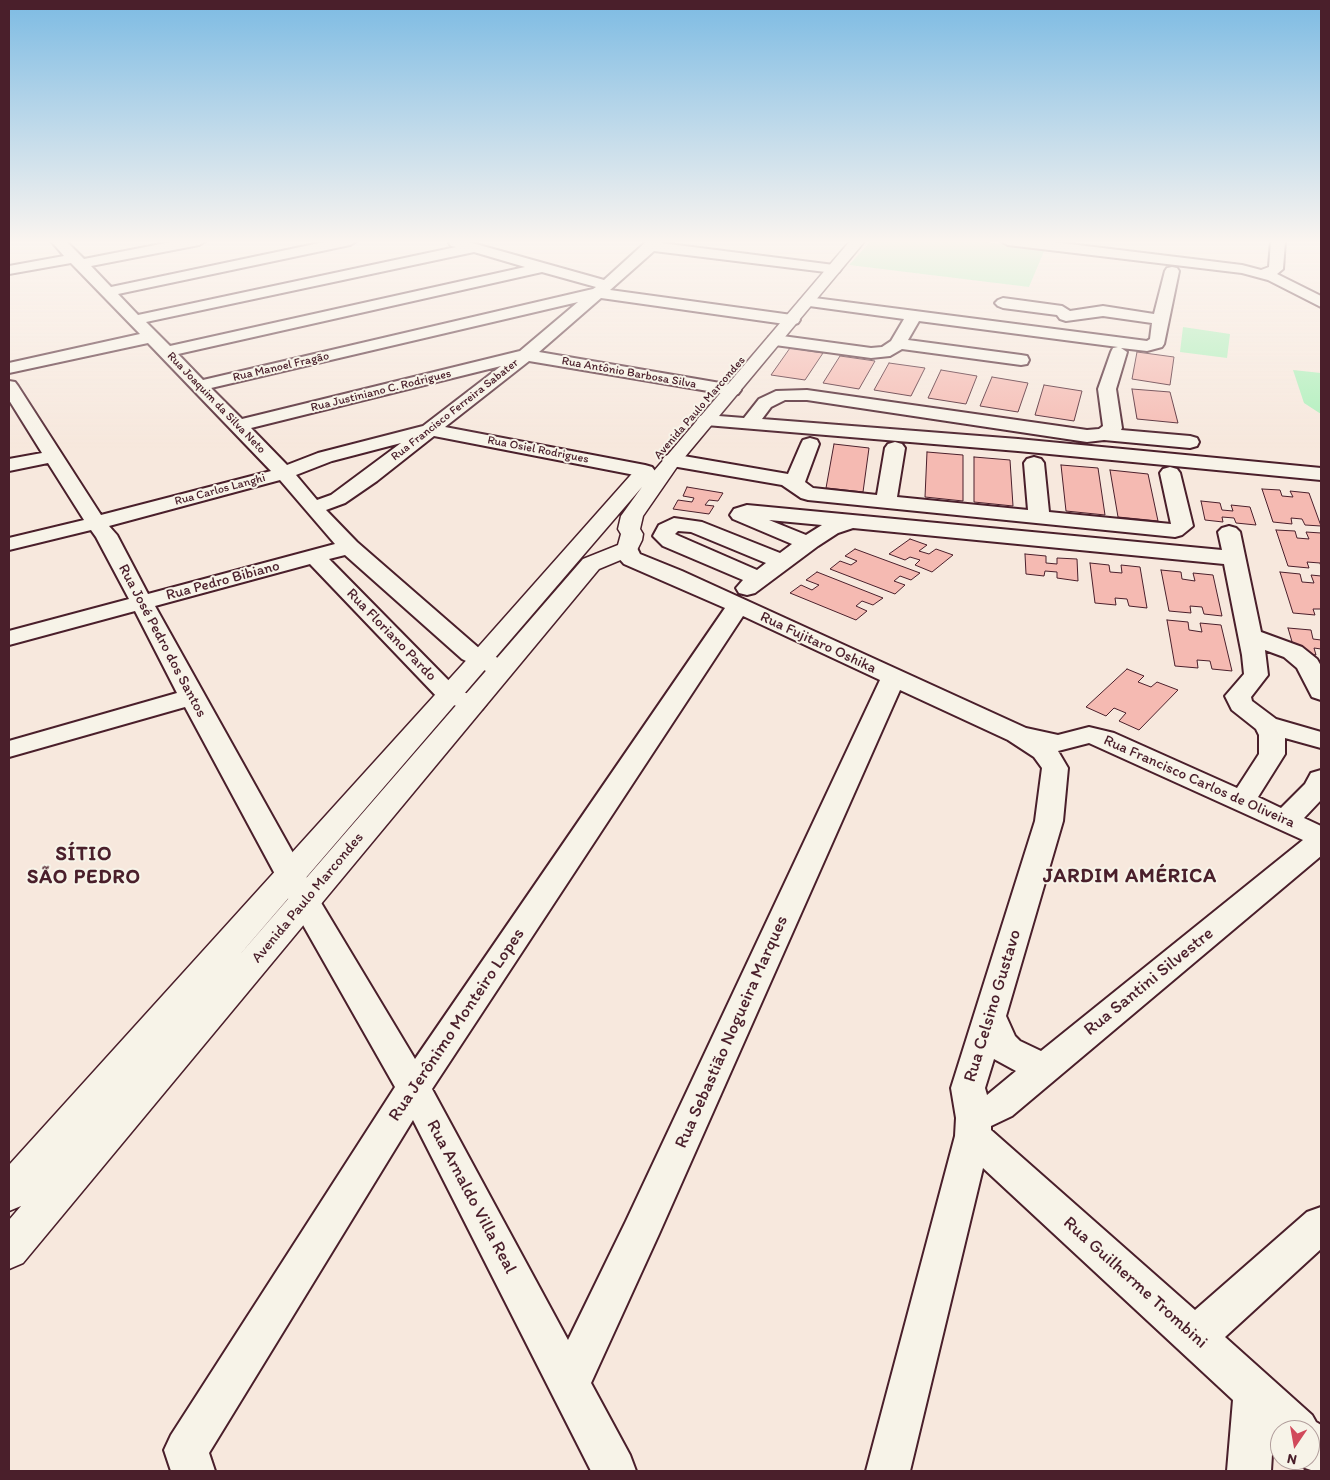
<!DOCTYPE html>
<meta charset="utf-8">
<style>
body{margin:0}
#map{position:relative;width:1330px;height:1480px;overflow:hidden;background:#f7e8dd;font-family:Itim,sans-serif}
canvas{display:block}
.frame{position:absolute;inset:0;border:10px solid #4a1f2b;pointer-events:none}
.north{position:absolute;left:1270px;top:1420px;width:50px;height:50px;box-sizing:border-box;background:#f7f3e8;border:1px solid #b29e9c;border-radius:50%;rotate:192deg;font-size:14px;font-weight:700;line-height:20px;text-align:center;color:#4a1f2b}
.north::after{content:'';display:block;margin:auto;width:18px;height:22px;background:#d1495b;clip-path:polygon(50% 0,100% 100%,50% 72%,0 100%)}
</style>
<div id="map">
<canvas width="1330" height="1480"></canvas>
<div class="frame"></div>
<div class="north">N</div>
</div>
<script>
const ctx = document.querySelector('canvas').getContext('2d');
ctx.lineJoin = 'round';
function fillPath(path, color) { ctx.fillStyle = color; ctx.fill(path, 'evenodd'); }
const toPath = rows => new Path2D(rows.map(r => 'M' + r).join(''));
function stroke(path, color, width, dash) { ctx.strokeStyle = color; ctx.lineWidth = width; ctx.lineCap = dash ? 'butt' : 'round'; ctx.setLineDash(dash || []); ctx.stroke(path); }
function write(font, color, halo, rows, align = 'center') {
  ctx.font = font + ' Itim,sans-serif'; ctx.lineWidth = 4; ctx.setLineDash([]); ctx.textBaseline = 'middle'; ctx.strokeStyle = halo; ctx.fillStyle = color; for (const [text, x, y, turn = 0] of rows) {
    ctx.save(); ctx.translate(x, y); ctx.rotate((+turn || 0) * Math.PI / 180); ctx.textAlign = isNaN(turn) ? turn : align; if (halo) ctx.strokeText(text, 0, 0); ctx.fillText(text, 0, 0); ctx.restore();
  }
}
fillPath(toPath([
 [871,241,975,241,1045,249,1029,287,849,265],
 [1183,327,1230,334,1227,358,1180,352],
 [1293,370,1321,373,1321,414,1304,403]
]), '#acf0ba');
const building = toPath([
 [790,348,823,353,805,380,771,375,790,348],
 [1137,352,1174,357,1170,385,1132,379,1137,352],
 [840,356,875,361,859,389,823,383,840,356],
 [889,363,925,368,911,396,874,390,889,363],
 [941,370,977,376,966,404,928,398,941,370],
 [992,377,1028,383,1018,412,980,406,992,377],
 [1044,385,1082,391,1074,421,1035,415,1044,385],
 [1132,389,1170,392,1178,423,1137,419,1132,389],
 [834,444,869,448,863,492,826,488,834,444],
 [927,452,963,455,963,501,925,497,927,452],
 [974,457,1010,460,1013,506,974,502,974,457],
 [1061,465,1098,468,1105,515,1066,511,1061,465],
 [1110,470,1148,474,1158,521,1118,517,1110,470],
 [687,487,723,493,718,501,709,500,705,505,714,506,709,514,673,509,678,500,692,502,694,498,683,496,687,487],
 [1262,489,1280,490,1282,496,1293,497,1290,491,1309,493,1321,526,1305,525,1302,519,1291,518,1292,524,1273,522,1262,489],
 [1201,501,1220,503,1222,510,1233,511,1231,505,1250,507,1256,525,1236,523,1234,518,1222,517,1223,522,1205,520,1201,501],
 [1276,530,1295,531,1297,538,1309,539,1306,532,1321,533,1321,567,1320,563,1307,562,1309,568,1288,566,1276,530],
 [910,539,927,545,919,551,929,554,936,549,953,555,932,572,915,565,920,560,910,557,905,560,889,554,910,539],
 [855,549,920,573,911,580,900,576,894,581,905,585,895,594,830,569,840,561,851,565,857,561,845,556,855,549],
 [1025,554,1046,556,1046,563,1057,564,1057,558,1077,559,1078,581,1057,578,1057,572,1045,571,1044,576,1026,574,1025,554],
 [1090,563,1109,565,1110,572,1122,573,1121,565,1140,567,1147,608,1129,606,1127,599,1115,598,1116,605,1095,603,1090,563],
 [1161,570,1181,572,1182,579,1195,581,1193,573,1213,575,1222,616,1204,614,1202,607,1190,606,1191,613,1169,611,1161,570],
 [817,572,883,598,873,605,862,601,856,606,867,611,856,620,790,593,801,585,812,590,819,585,806,580,817,572],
 [1280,572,1300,574,1302,582,1314,583,1311,575,1321,576,1321,609,1313,609,1315,615,1293,613,1280,572],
 [1167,620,1188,622,1189,630,1202,632,1200,623,1221,625,1232,671,1212,669,1210,661,1197,660,1198,668,1175,666,1167,620],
 [1288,628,1311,630,1313,639,1321,640,1321,649,1314,648,1316,655,1295,652,1288,628],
 [1127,669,1144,676,1138,682,1151,687,1157,682,1178,690,1139,730,1119,721,1126,713,1114,708,1106,716,1086,707,1127,669]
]);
fillPath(building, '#f5bab2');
stroke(building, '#4a1f2b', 1);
const minor = toPath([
 [51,241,66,241,84,259,176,241,206,241,199,245,91,266,111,287,329,241,357,241,350,245,118,294,138,315,456,247,451,246,449,243,450,241,465,241,604,280,647,241,663,241,661,243,834,265,839,266,841,269,839,272,834,273,654,251,610,290,792,315,798,317,800,320,798,323,792,325,601,298,539,352,732,385,738,386,741,390,738,394,732,395,529,361,445,427,645,465,652,467,655,471,652,475,645,477,434,436,377,481,345,503,326,510,357,542,480,649,510,664,513,669,510,674,501,676,492,674,462,659,345,555,329,559,458,690,482,699,486,704,482,709,473,712,440,700,310,564,155,606,317,896,415,1059,725,608,624,564,616,555,616,549,619,544,627,543,635,544,640,554,682,571,1026,728,1058,735,1089,727,1114,733,1237,788,1259,754,1259,735,1256,729,1232,710,1225,696,1244,674,1242,655,1224,564,853,528,838,533,818,546,755,593,747,595,739,593,736,588,743,580,663,546,653,536,659,525,674,518,702,522,780,553,792,544,733,519,730,515,734,509,747,505,1222,550,1218,532,1222,528,1229,526,1236,528,1240,532,1261,632,1302,647,1317,659,1321,666,1321,700,1312,697,1297,668,1284,657,1265,650,1268,675,1251,697,1252,701,1276,719,1321,732,1321,748,1285,738,1285,754,1258,797,1281,808,1305,784,1311,773,1321,770,1321,800,1304,818,1321,826,1321,856,1012,1116,991,1126,991,1130,1195,1310,1307,1212,1321,1207,1321,1249,1225,1337,1312,1415,1316,1422,1321,1425,1321,1471,1314,1471,1305,1468,1297,1460,1310,1460,1310,1430,1280,1430,1280,1444,1273,1438,1271,1471,1227,1471,1233,1400,983,1168,910,1471,866,1471,955,1136,956,1118,951,1088,1035,821,1042,768,1034,757,1008,740,900,690,659,1234,591,1383,630,1455,636,1471,591,1471,413,1120,209,1453,215,1471,171,1471,164,1450,171,1435,395,1087,290,902,185,707,9,757,9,741,177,693,135,611,9,645,9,631,129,599,96,537,91,530,9,550,9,538,84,520,48,463,9,471,9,459,42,453,9,400,9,381,15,382,18,386,101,515,271,471,148,343,9,373,9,363,140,334,71,263,9,274,9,266,64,256,51,241],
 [474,252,525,267,170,346,146,322,474,252],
 [542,272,596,287,593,289,203,380,178,354,542,272],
 [578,302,520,351,242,419,211,388,578,302],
 [501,366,423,426,318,453,287,465,251,428,501,366],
 [401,443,331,495,317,500,296,475,332,461,401,443],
 [280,480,335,544,148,594,117,535,109,526,280,480],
 [769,520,822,525,806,535,769,520],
 [678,531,691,532,766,563,757,570,679,536,675,534,678,531],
 [743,616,880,680,626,1221,568,1340,432,1089,743,616],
 [1089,743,1303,840,1041,1051,1020,1041,1015,1036,1006,1016,1063,821,1068,768,1058,751,1089,743],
 [994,1059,1016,1071,987,1095,985,1088,994,1059],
 [1001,241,1045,241,1242,265,1261,270,1269,267,1271,241,1285,241,1283,269,1277,274,1321,296,1321,307,1268,280,1242,273,1008,245,1001,241],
 [1172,267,1177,268,1179,271,1164,344,1162,347,1147,351,1121,348,1127,352,1116,389,1122,428,1121,430,1190,436,1197,438,1199,442,1197,446,1190,448,1104,440,1087,442,807,400,785,400,771,407,762,419,1018,439,1321,468,1321,480,1018,451,706,425,700,424,697,420,700,416,706,415,744,418,759,399,776,391,807,390,1087,430,1099,429,1103,426,1098,389,1111,352,1113,348,1118,347,919,321,908,340,1021,355,1027,356,1029,360,1027,364,1021,365,902,349,890,356,871,358,775,345,769,343,767,340,769,337,775,335,871,348,882,347,891,341,904,319,802,305,799,302,802,299,807,297,1147,341,1150,339,1152,323,1103,316,1066,321,1060,319,1057,315,1003,308,998,306,995,303,998,300,1003,298,1062,306,1070,311,1103,306,1154,314,1165,271,1167,268,1172,267],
 [810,438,817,440,819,444,805,482,813,488,877,495,885,448,888,444,895,442,902,444,905,448,897,497,1028,510,1024,463,1027,459,1034,457,1041,459,1044,463,1049,512,1171,524,1160,473,1163,469,1170,467,1177,469,1180,473,1193,526,1182,535,1175,537,808,500,801,498,782,485,672,466,665,464,662,460,665,456,672,454,788,474,801,444,803,440,810,438]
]);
const tertiary = toPath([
 [850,241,865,241,679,464,643,516,640,529,643,534,642,540,635,554,599,569,23,1263,9,1269,9,1220,21,1206,9,1211,9,1165,472,654,637,468,644,466,651,468,654,471,850,241],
 [642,487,621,516,618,529,621,534,618,545,583,559,236,959,642,487]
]);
stroke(minor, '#4a1f2b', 4);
stroke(tertiary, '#4a1f2b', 3);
fillPath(minor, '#f7f3e8');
fillPath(tertiary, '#f7f3e8');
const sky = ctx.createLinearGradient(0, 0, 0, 448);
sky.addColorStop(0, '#7dbbe3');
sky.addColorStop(0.54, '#fbf5f0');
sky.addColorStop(1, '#fbf5f000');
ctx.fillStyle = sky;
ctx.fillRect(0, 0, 1330, 448);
write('12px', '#4a1f2b', '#f7f3e8', [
 ["Rua Manoel Fragão",281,367,-13],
 ["Rua Antônio Barbosa Silva",629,373,10],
 ["Rua Justiniano C. Rodrigues",381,391,-14],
 ["Rua Joaquim da Silva Neto",216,403,46],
 ["Avenida Paulo Marcondes",700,408,-49],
 ["Rua Francisco Ferreira Sabater",455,410,-38],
 ["Rua Osiel Rodrigues",538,450,11],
 ["Rua Carlos Langhi",220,490,-15]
]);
write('15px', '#4a1f2b', '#f7f3e8', [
 ["Rua Pedro Bibiano",223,581,-15],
 ["Rua Floriano Pardo",391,635,46],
 ["Rua José Pedro dos Santos",162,641,62],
 ["Rua Fujitaro Oshika",818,643,25],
 ["Rua Francisco Carlos de Oliveira",1199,782,24],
 ["Avenida Paulo Marcondes",308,898,-50]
]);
write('18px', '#4a1f2b', '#f7f3e8', [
 ["Rua Santini Silvestre",1149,982,-39],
 ["Rua Celsino Gustavo",993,1006,-73],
 ["Rua Jerônimo Monteiro Lopes",457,1025,-56],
 ["Rua Sebastião Nogueira Marques",732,1032,-66],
 ["Rua Arnaldo Villa Real",471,1197,62],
 ["Rua Guilherme Trombini",1135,1283,42]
]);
ctx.letterSpacing = '1px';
write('bold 20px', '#4a1f2b', '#f7f3e8', [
 ["SÍTIO",84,855],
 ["SÃO PEDRO",84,878],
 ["JARDIM AMÉRICA",1130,877]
]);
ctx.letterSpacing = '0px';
</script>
